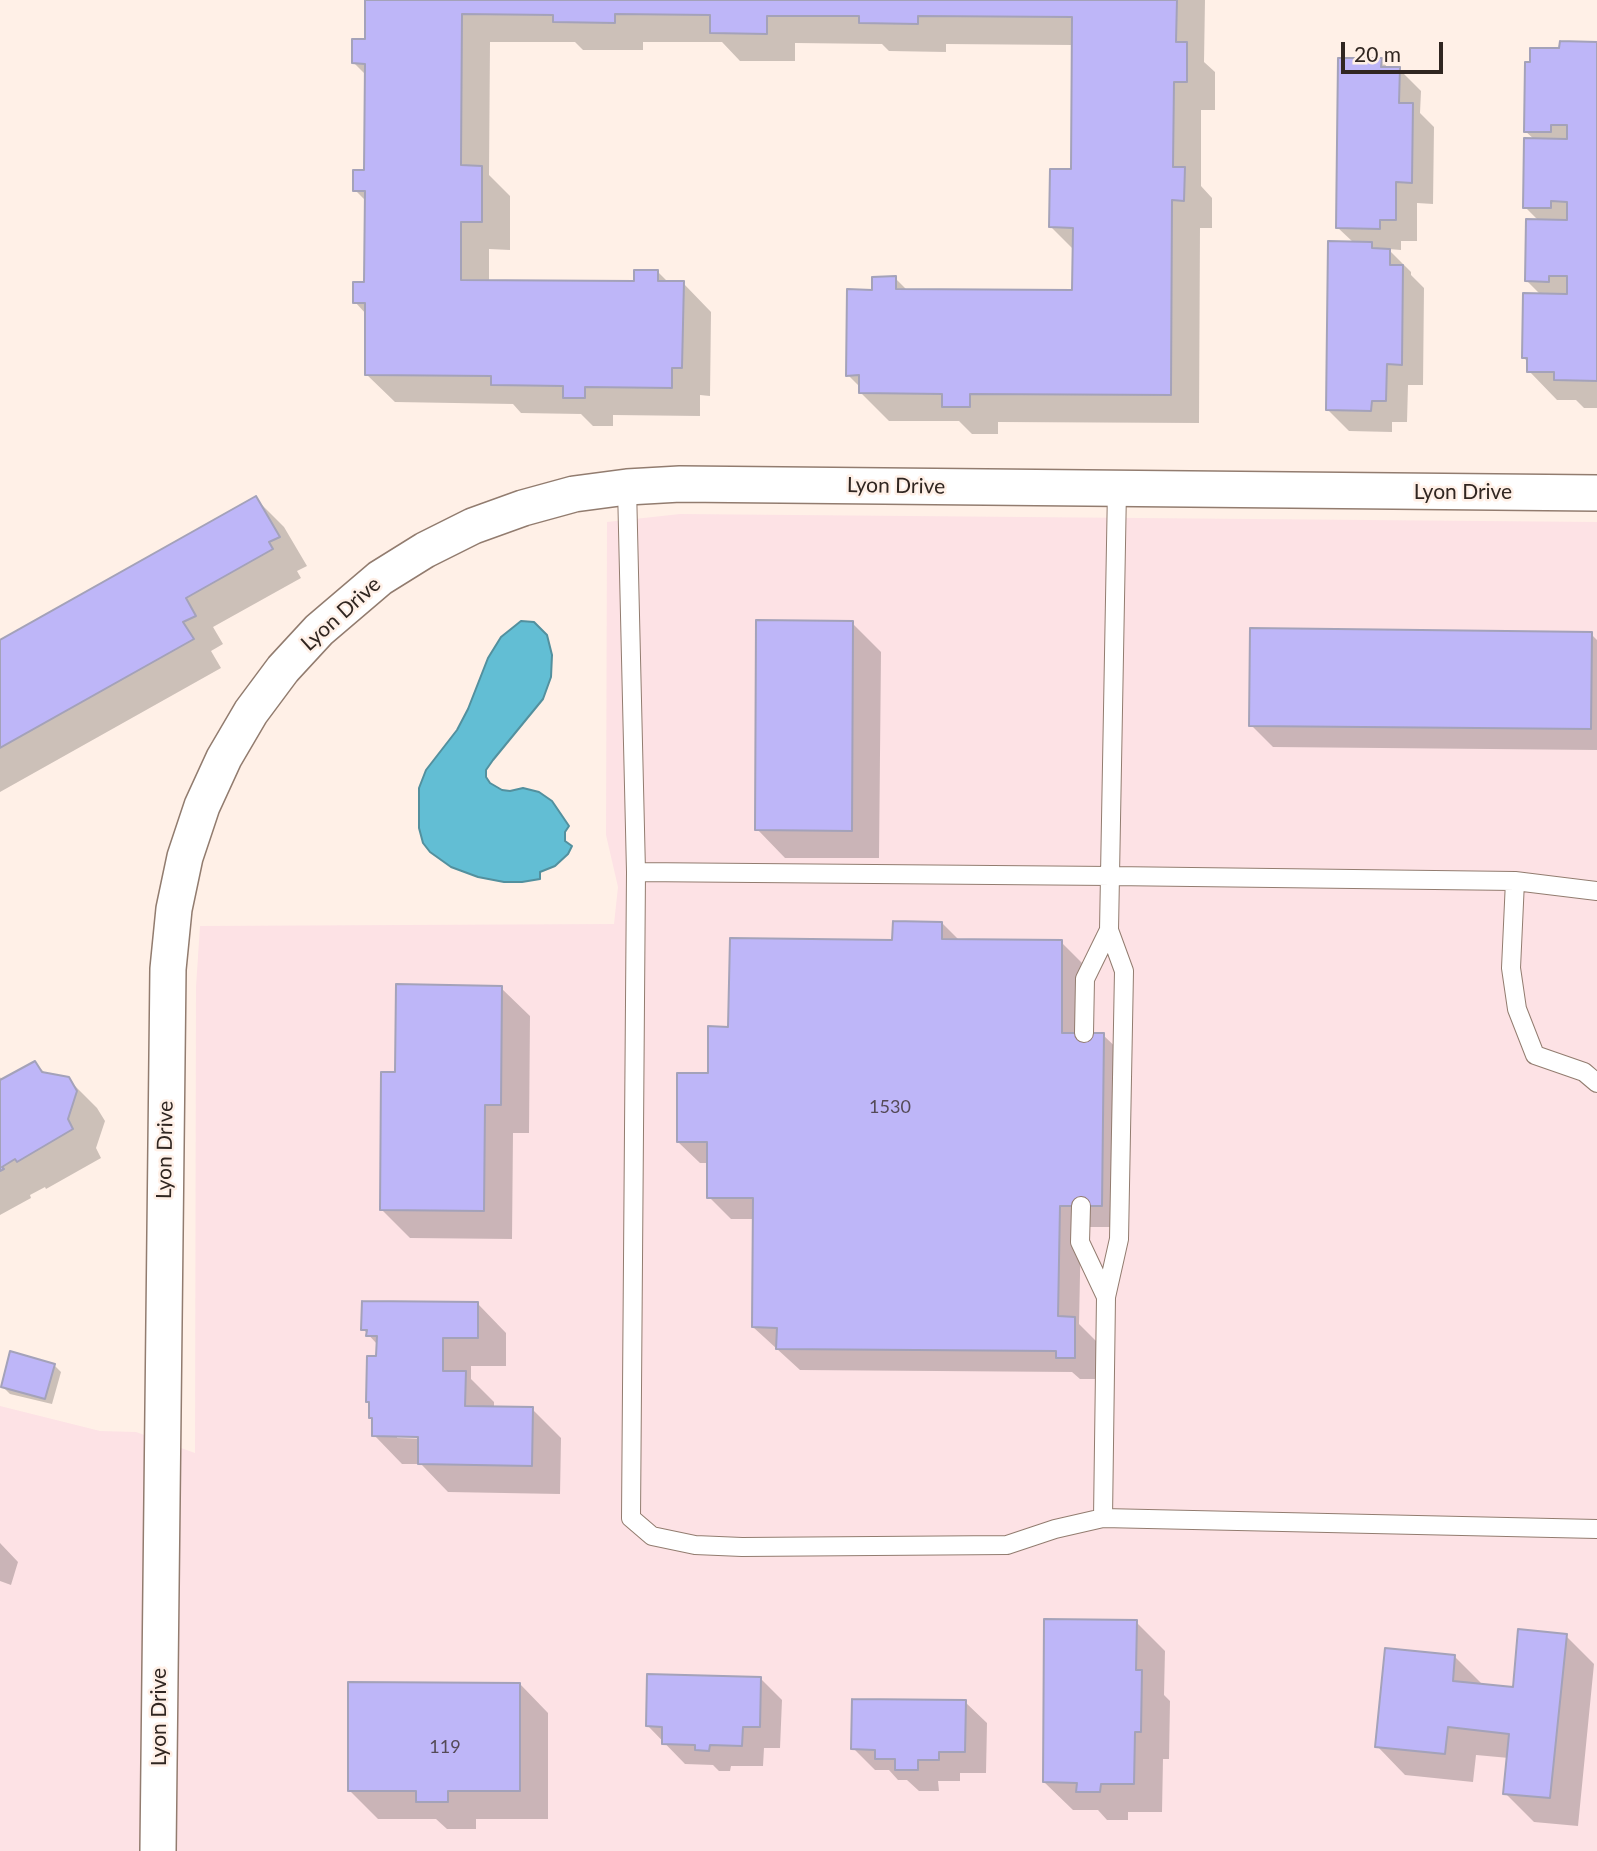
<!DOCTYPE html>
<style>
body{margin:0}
#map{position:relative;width:1597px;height:1851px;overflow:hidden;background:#fff0e7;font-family:Lato,sans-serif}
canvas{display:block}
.scale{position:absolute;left:1341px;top:42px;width:102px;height:32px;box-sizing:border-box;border:4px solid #302621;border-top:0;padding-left:9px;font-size:21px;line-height:24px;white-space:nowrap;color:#302621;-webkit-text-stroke:5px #fff0e7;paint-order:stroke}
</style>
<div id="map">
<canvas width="1597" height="1851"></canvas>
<div class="scale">20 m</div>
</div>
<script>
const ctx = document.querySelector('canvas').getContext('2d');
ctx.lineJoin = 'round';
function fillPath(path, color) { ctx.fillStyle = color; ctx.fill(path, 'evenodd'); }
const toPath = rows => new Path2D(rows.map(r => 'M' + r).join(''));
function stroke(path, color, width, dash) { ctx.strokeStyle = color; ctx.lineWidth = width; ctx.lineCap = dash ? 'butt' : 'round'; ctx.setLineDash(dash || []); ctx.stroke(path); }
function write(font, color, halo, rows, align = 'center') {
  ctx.font = font + ' Lato,sans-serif'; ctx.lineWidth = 5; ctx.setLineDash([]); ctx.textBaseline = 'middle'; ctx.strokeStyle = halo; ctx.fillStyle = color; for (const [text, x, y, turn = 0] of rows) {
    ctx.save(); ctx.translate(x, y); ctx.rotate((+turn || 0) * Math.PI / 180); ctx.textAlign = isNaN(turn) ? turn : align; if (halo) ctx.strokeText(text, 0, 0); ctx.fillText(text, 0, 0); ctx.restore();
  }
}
fillPath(toPath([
 [680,514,1597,522,1597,1851,0,1851,0,1406,100,1431,136,1432,195,1453,196,987,200,926,614,924,618,887,606,835,607,522]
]), '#fde2e5');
const water = toPath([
 [521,621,534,622,547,635,552,655,551,677,543,699,493,760,486,770,486,777,490,783,502,790,510,791,523,788,539,792,552,801,569,826,565,832,565,841,572,846,568,854,555,866,540,872,540,879,522,882,504,882,478,877,451,867,430,852,423,843,419,828,419,788,426,770,457,730,468,709,488,658,501,637,521,621]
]);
fillPath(water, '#62bed4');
stroke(water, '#53909e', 2);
fillPath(toPath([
 [367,0,1205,0,1204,62,1215,72,1215,110,1201,110,1201,186,1212,198,1212,228,1200,228,1199,423,998,422,998,434,972,434,959,421,889,421,861,393,861,388,848,375,873,291,895,278,908,291,1074,292,1074,250,1051,227,1073,171,1073,45,946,44,946,52,889,51,882,44,795,43,795,61,740,61,722,42,643,42,643,50,583,50,575,42,490,42,489,175,510,196,510,250,489,249,489,282,636,283,658,272,669,283,683,283,711,312,710,396,700,395,700,416,613,415,613,426,593,426,581,414,521,413,513,404,395,402,366,374,367,315,355,302,366,284,367,202,355,190,365,172,367,76,354,63,367,41],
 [1597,44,1597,408,1584,408,1576,400,1557,400,1529,371,1529,363,1524,358,1541,295,1527,281,1539,221,1525,207,1535,140,1525,131,1561,50],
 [1381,60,1389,69,1399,69,1421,91,1420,113,1434,127,1433,204,1417,203,1417,241,1401,241,1401,250,1388,249,1411,272,1411,275,1424,288,1423,385,1408,385,1407,422,1392,422,1392,432,1349,431,1328,410,1354,243,1337,227],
 [256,499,284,527,307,566,297,571,301,578,213,627,223,644,211,651,221,668,0,792,0,641],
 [852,623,881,652,879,858,785,858,757,829],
 [1591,634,1597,640,1597,750,1273,747,1251,725],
 [942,923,960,941,1061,942,1083,964,1083,1034,1103,1035,1125,1056,1123,1227,1081,1227,1079,1324,1096,1341,1096,1379,1080,1379,1072,1372,800,1370,753,1327,754,1219,731,1219,709,1197,709,1163,700,1163,678,1142,730,1029,894,942],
 [501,988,530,1016,529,1133,513,1133,512,1239,410,1238,381,1209,397,1073],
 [35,1063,46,1074,68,1079,97,1108,105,1121,96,1148,101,1158,46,1189,45,1187,30,1195,31,1198,0,1215,0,1077,2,1081],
 [478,1304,506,1333,506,1366,471,1366,471,1379,494,1402,494,1408,532,1409,561,1438,560,1494,448,1492,421,1464,402,1464,374,1435,374,1421,370,1417,371,1405,368,1401,378,1358,378,1345,363,1329],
 [397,1435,427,1435,427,1439,397,1438],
 [54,1365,61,1372,52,1404,10,1394,3,1387],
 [0,1543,18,1562,11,1585,0,1581],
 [1136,1622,1165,1651,1164,1695,1170,1701,1169,1759,1163,1759,1162,1812,1128,1812,1128,1820,1107,1820,1098,1810,1073,1810,1044,1782],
 [1566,1636,1594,1664,1578,1826,1534,1822,1505,1793,1509,1758,1476,1755,1473,1782,1405,1775,1377,1746,1454,1656,1483,1685,1514,1689],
 [760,1678,782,1700,780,1748,764,1748,763,1766,731,1766,730,1771,719,1771,713,1765,685,1764,648,1726],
 [520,1684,548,1713,548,1819,476,1819,476,1829,447,1829,436,1819,378,1819,349,1790],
 [965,1702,987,1723,986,1773,960,1773,960,1781,938,1781,939,1791,919,1791,907,1780,898,1780,889,1770,875,1770,853,1748]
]), '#0003');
const building = toPath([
 [365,0,1177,0,1176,42,1187,42,1187,82,1174,82,1173,167,1185,167,1184,201,1172,200,1171,395,970,394,970,407,942,407,942,394,859,393,859,375,846,376,847,289,872,290,872,277,896,276,896,289,1072,290,1073,228,1049,227,1050,169,1071,169,1072,17,918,16,918,24,859,23,859,16,767,16,767,34,710,33,710,15,615,14,615,23,553,22,553,15,462,14,461,165,482,166,482,222,461,222,461,280,634,281,634,270,658,270,658,281,684,281,682,368,672,368,672,388,585,387,585,398,563,398,563,386,491,385,491,376,365,375,365,303,353,303,353,282,364,282,365,191,353,191,353,170,364,170,365,64,352,63,352,39,365,39,365,0],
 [1560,41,1597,42,1597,381,1554,380,1554,372,1527,372,1527,358,1522,358,1523,293,1567,294,1567,276,1549,276,1549,282,1525,281,1526,219,1567,220,1567,202,1551,201,1551,208,1523,208,1524,138,1567,139,1567,125,1551,125,1551,132,1524,132,1525,62,1530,62,1530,48,1559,48,1560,41],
 [1338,58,1382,58,1381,67,1400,67,1399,103,1413,103,1412,183,1396,182,1396,220,1380,220,1380,229,1336,228,1338,58],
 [1328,241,1372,242,1372,248,1390,249,1390,265,1403,265,1402,365,1387,364,1386,401,1372,401,1371,411,1326,410,1328,241],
 [256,496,280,537,269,542,273,549,186,598,196,616,183,622,194,639,0,748,0,640,256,496],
 [756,620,853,621,852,831,755,830,756,620],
 [1250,628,1592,632,1591,729,1249,726,1250,628],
 [893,921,942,922,942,939,1062,940,1062,1033,1104,1033,1102,1206,1060,1206,1058,1316,1075,1317,1075,1358,1056,1358,1056,1351,776,1349,777,1328,752,1327,753,1198,707,1198,707,1142,677,1142,677,1073,708,1073,708,1026,728,1027,730,938,892,940,893,921],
 [396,984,502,986,501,1105,485,1105,484,1211,380,1210,381,1072,395,1072,396,984],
 [35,1061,42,1072,69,1077,77,1091,68,1119,73,1129,17,1162,15,1159,2,1167,4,1169,0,1171,0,1080,35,1061],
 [362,1301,478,1302,478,1338,443,1338,443,1371,466,1371,465,1406,533,1407,532,1466,418,1464,418,1437,372,1436,372,1418,369,1418,369,1402,366,1402,367,1356,376,1356,377,1336,366,1336,367,1330,361,1330,362,1301],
 [10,1351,55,1364,45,1399,1,1387,10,1351],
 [1044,1619,1137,1620,1136,1670,1142,1670,1141,1732,1135,1732,1134,1784,1101,1784,1100,1792,1076,1792,1077,1783,1043,1782,1044,1619],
 [1518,1629,1567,1634,1550,1798,1503,1794,1509,1734,1448,1727,1445,1754,1375,1747,1385,1648,1455,1655,1453,1681,1513,1687,1518,1629],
 [647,1674,761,1677,760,1727,743,1727,742,1746,710,1745,709,1751,695,1750,695,1745,662,1744,662,1727,646,1726,647,1674],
 [348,1682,520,1683,520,1791,448,1791,448,1802,416,1802,416,1791,348,1791,348,1682],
 [852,1699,966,1700,965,1752,939,1752,939,1760,918,1760,918,1770,895,1770,895,1759,875,1759,875,1750,851,1749,852,1699]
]);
fillPath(building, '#beb6f8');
stroke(building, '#a4a2b9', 2);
const service = toPath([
 [627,487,636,872,631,1518,652,1536,695,1545,742,1547,1007,1545,1055,1529,1103,1518,1597,1529],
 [636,872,1111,876,1515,881,1597,891],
 [1515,881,1511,968,1517,1009,1535,1055,1584,1072,1597,1083],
 [1084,1033,1085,979,1109,930],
 [1081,1206,1080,1242,1106,1297],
 [1103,1518,1106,1297,1119,1239,1124,971,1109,930,1117,489]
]);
const minor = toPath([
 [158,1851,168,969,174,909,185,857,202,806,224,758,251,712,283,669,319,630,380,578,425,550,473,526,523,508,574,494,627,487,680,484,1597,493]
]);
stroke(service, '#927c6f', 20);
stroke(minor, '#927c6f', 38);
stroke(service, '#fff', 18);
stroke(minor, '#fff', 35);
write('18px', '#544a57', null, [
 ["1530",890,1107],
 ["119",445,1747]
]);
write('21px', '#302621', '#fff0e7', [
 ["Lyon Drive",896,486,1],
 ["Lyon Drive",1463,492],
 ["Lyon Drive",341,614,-42],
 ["Lyon Drive",165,1150,-89],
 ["Lyon Drive",159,1717,-90]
]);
</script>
